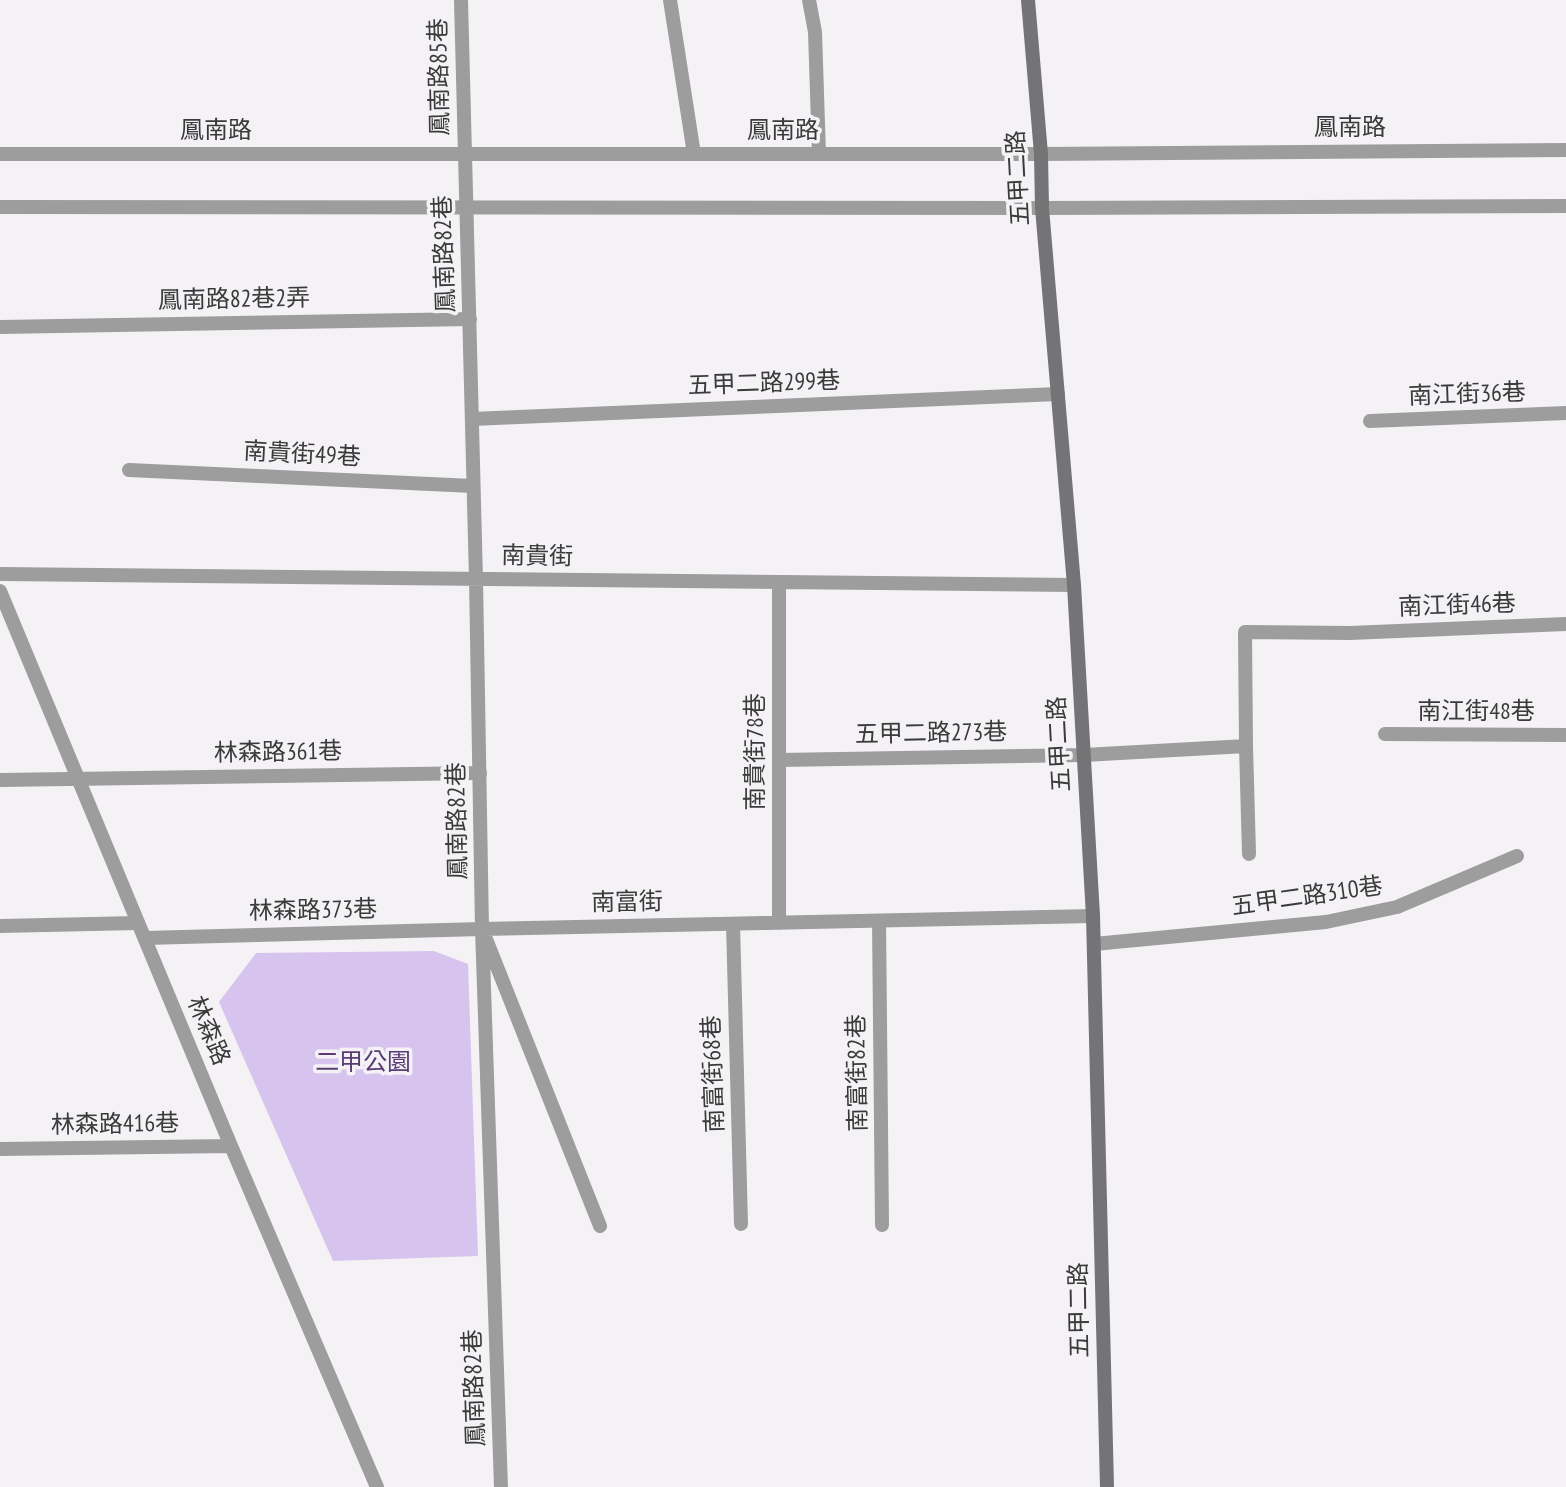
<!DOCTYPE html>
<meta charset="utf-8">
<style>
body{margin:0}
canvas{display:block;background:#f4f2f5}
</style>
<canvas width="1566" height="1487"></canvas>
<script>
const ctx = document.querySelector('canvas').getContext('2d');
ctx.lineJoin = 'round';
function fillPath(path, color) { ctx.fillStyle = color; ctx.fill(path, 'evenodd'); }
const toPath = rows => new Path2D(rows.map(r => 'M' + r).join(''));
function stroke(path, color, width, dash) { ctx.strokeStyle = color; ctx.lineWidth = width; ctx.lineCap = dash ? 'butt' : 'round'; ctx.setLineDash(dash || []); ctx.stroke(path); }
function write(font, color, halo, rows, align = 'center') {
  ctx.font = font + ' "PT Sans Narrow","Noto Sans TC",sans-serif'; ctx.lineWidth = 7; ctx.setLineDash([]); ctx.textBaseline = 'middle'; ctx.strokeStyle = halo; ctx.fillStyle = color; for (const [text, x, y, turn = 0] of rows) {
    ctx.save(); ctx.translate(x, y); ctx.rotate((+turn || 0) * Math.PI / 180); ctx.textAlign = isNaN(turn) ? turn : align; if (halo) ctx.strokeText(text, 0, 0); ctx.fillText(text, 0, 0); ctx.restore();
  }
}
fillPath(toPath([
 [434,951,468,964,478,1256,333,1261,219,1002,256,953]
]), '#d7c4ee');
stroke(toPath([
 [670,0,694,154],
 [809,0,815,32,819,154],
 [0,327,470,319],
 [472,419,1058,394],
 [1370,421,1566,413],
 [129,470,473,486],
 [1385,734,1566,735],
 [1246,746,1249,854],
 [779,760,1084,755,1246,746,1245,632,1350,633,1566,624],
 [0,780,480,773],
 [879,921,882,1225],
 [733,924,741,1224],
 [0,926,138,923],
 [145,938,482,929],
 [1094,944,1326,922,1397,907,1517,856]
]), '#9d9d9e', 14);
stroke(toPath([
 [461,0,476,579,482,929,501,1487],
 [0,154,1041,154,1566,150],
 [0,207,1042,208,1566,206],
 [0,574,1074,585],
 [779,582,779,923],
 [0,591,231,1146,377,1487],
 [0,1149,231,1146],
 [600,1226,482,929,1093,916]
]), '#9d9d9e', 14);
stroke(toPath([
 [1028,0,1041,154,1042,208,1074,585,1093,916,1107,1487]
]), '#747375', 14);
write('24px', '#3a3a3b', '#f4f2f5', [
 ["鳳南路85巷",440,77,-91],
 ["鳳南路",1350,128],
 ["鳳南路",216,131],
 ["鳳南路",783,131],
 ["五甲二路",1019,178,-93],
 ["鳳南路82巷",445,254,-92],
 ["鳳南路82巷2弄",234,300,-1],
 ["五甲二路299巷",764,384,-2],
 ["南江街36巷",1467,395,-2],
 ["南貴街49巷",302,455,3],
 ["南貴街",537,557,1],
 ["南江街46巷",1457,606,-2],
 ["南江街48巷",1476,712],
 ["五甲二路273巷",931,734,-1],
 ["五甲二路",1060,744,-93],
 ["南貴街78巷",756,752,-90],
 ["林森路361巷",278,753,-1],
 ["鳳南路82巷",458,821,-91],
 ["五甲二路310巷",1307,897,-8],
 ["南富街",627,903,-1],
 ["林森路373巷",313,911,-1],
 ["林森路",208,1031,67],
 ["南富街82巷",858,1073,-91],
 ["南富街68巷",714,1074,-92],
 ["林森路416巷",115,1125,-1],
 ["五甲二路",1080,1310,-91],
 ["鳳南路82巷",475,1388,-92]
]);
write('24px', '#593c75', '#f4f2f5', [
 ["二甲公園",363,1063]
]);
</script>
